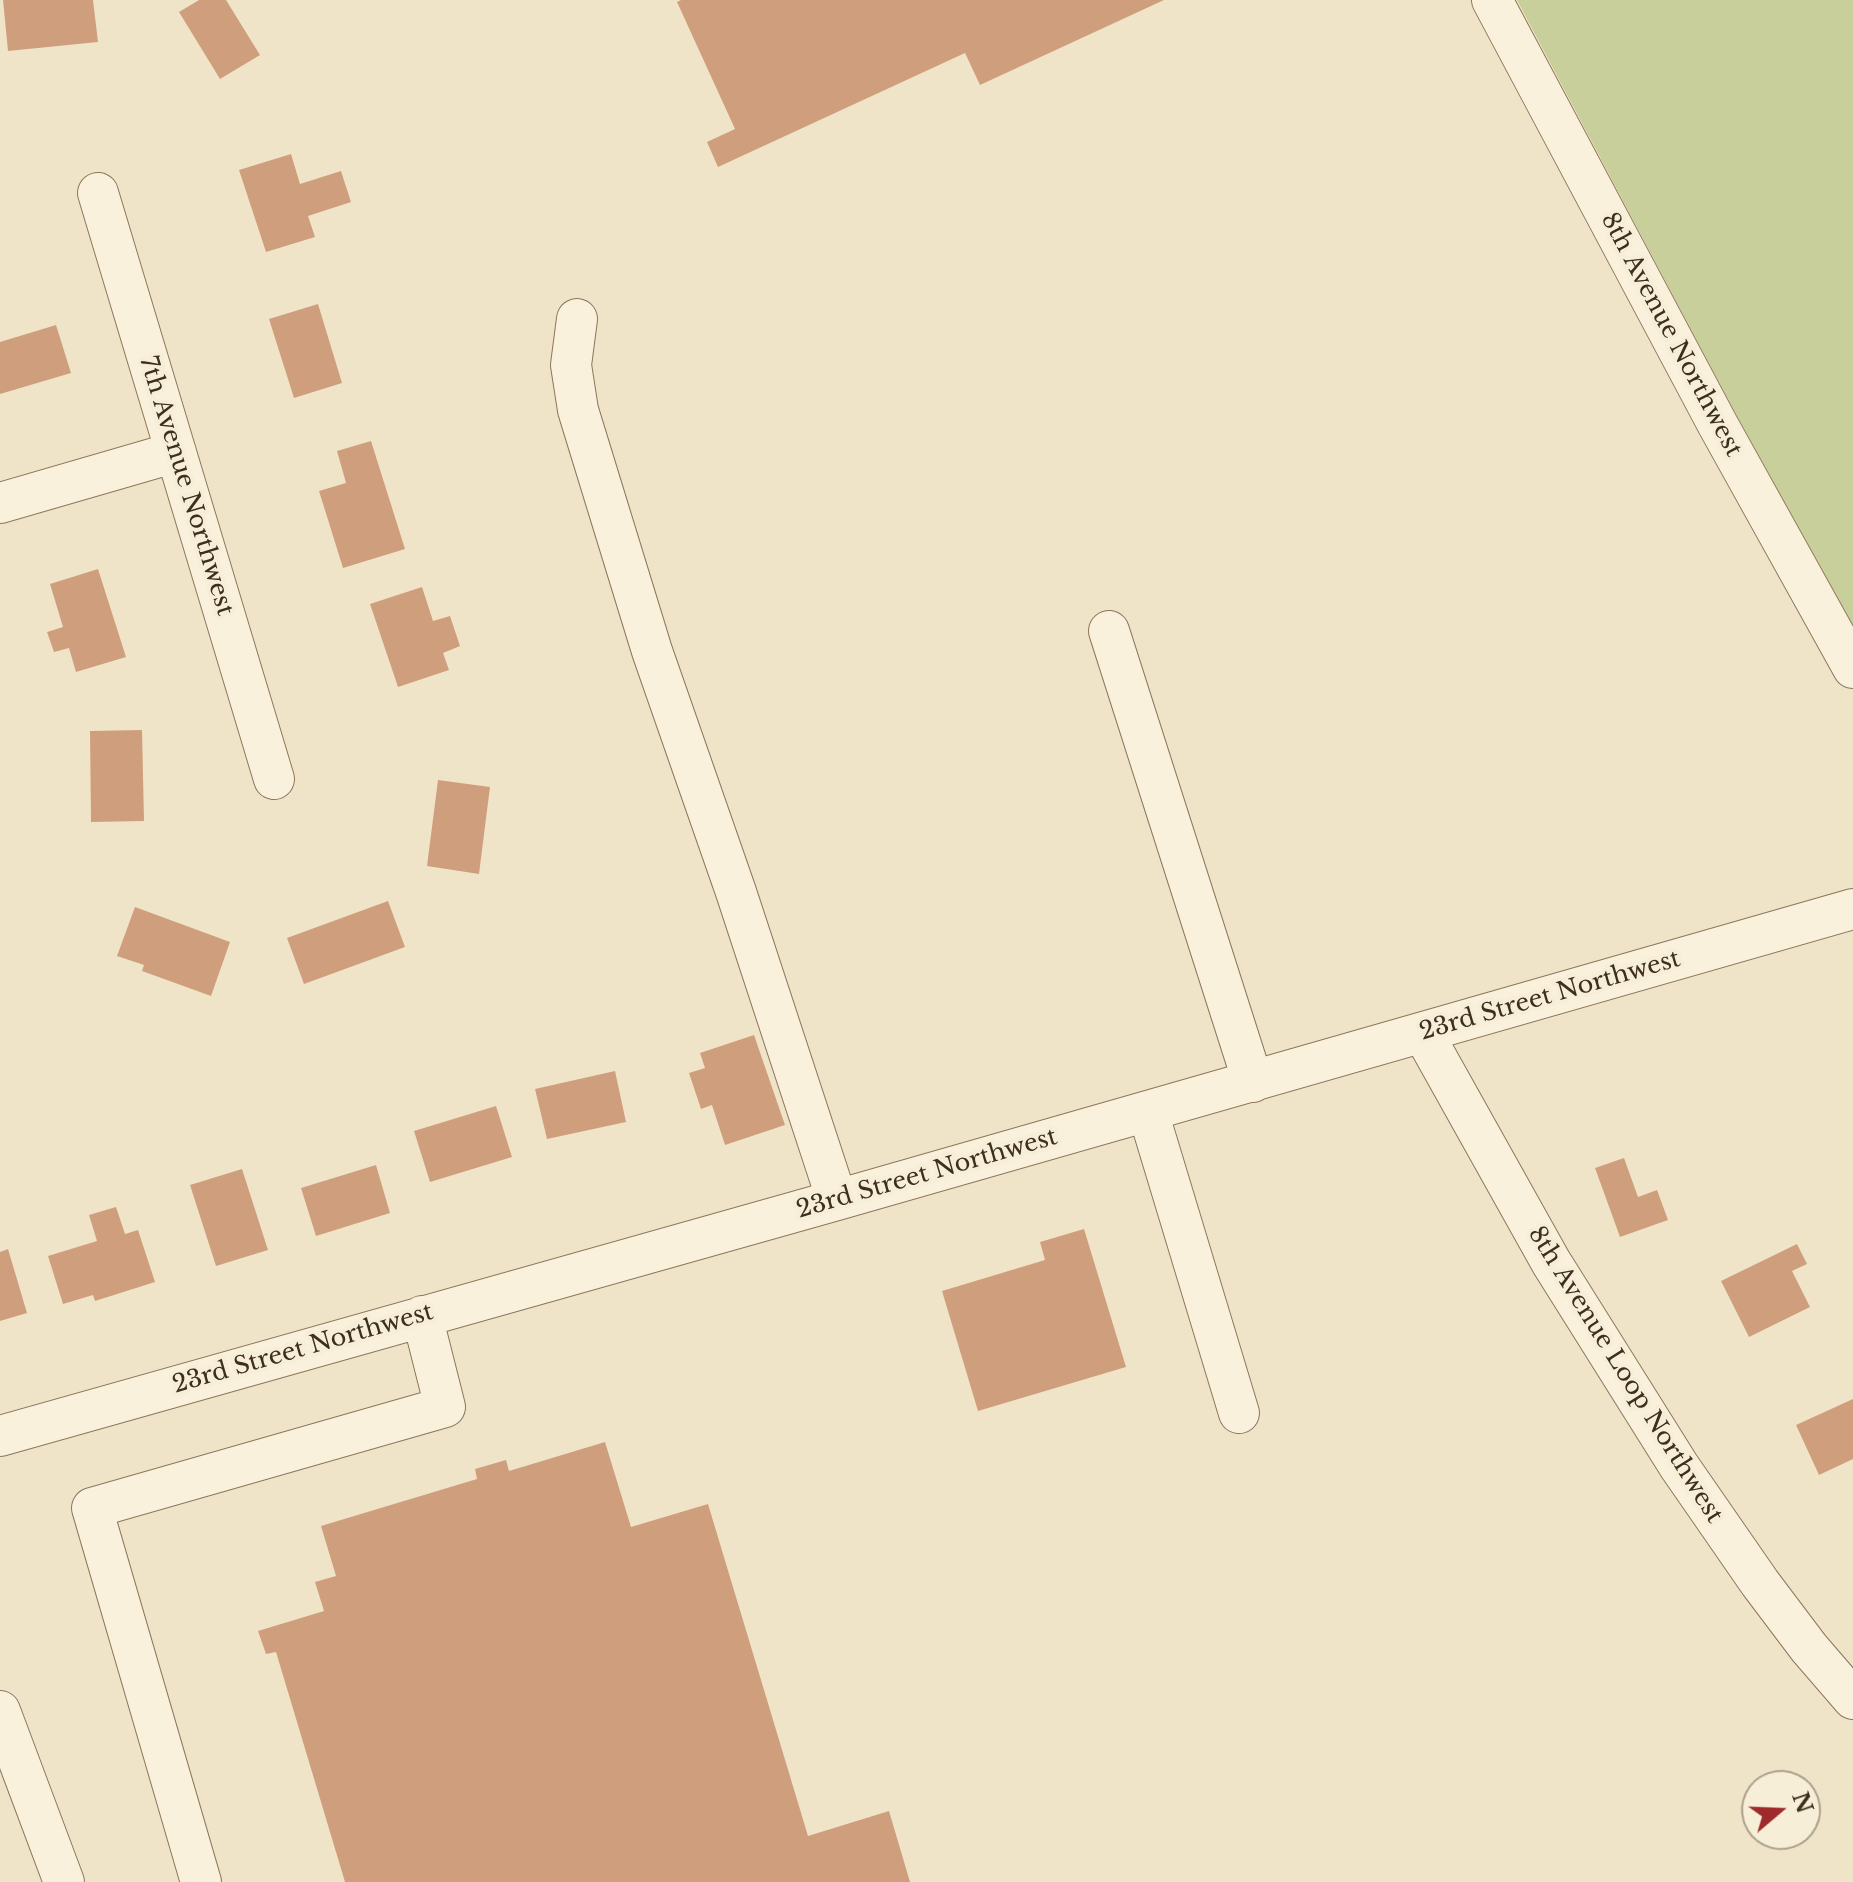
<!DOCTYPE html>
<style>
body{margin:0}
#map{position:relative;width:1853px;height:1882px;overflow:hidden;background:#f0e4c8;font-family:"Libre Baskerville",serif}
canvas{display:block}
.north{position:absolute;left:1741px;top:1770px;width:80px;height:80px;box-sizing:border-box;background:#f7eed8;border:2px solid #ada18e;border-radius:50%;rotate:71deg;font-size:22px;font-weight:700;line-height:32px;text-align:center;color:#3d2e20}
.north::after{content:'';display:block;margin:auto;width:28px;height:36px;background:#9e2a2b;clip-path:polygon(50% 0,100% 100%,50% 72%,0 100%)}
</style>
<div id="map">
<canvas width="1853" height="1882"></canvas>
<div class="north">N</div>
</div>
<script>
const ctx = document.querySelector('canvas').getContext('2d');
ctx.lineJoin = 'round';
function fillPath(path, color) { ctx.fillStyle = color; ctx.fill(path, 'evenodd'); }
const toPath = rows => new Path2D(rows.map(r => 'M' + r).join(''));
function stroke(path, color, width, dash) { ctx.strokeStyle = color; ctx.lineWidth = width; ctx.lineCap = dash ? 'butt' : 'round'; ctx.setLineDash(dash || []); ctx.stroke(path); }
function write(font, color, halo, rows, align = 'center') {
  ctx.font = font + ' "Libre Baskerville",serif'; ctx.lineWidth = 8; ctx.setLineDash([]); ctx.textBaseline = 'middle'; ctx.strokeStyle = halo; ctx.fillStyle = color; for (const [text, x, y, turn = 0] of rows) {
    ctx.save(); ctx.translate(x, y); ctx.rotate((+turn || 0) * Math.PI / 180); ctx.textAlign = isNaN(turn) ? turn : align; if (halo) ctx.strokeText(text, 0, 0); ctx.fillText(text, 0, 0); ctx.restore();
  }
}
fillPath(toPath([
 [1517,0,1853,0,1853,629,1734,411]
]), '#c9cf9b');
fillPath(toPath([
 [3,0,93,0,98,42,8,51],
 [199,0,226,0,260,55,220,79,179,12],
 [681,0,1164,0,980,85,965,53,718,167,707,142,735,129,677,2],
 [291,154,300,184,341,171,351,202,308,216,315,237,266,252,239,170],
 [318,304,342,383,294,398,269,319],
 [56,325,71,373,0,394,0,342],
 [371,441,405,549,343,568,319,491,346,483,337,451],
 [98,569,126,657,76,672,69,648,54,652,47,632,63,627,50,584],
 [422,587,433,621,450,616,460,646,443,653,449,670,398,687,370,604],
 [142,730,144,821,91,822,90,731],
 [438,780,490,787,479,874,427,866],
 [388,901,405,947,304,984,287,938],
 [135,907,230,942,211,996,142,971,144,965,117,956],
 [754,1035,785,1125,725,1145,712,1105,701,1109,689,1073,705,1068,700,1053],
 [615,1071,626,1122,547,1139,535,1089],
 [496,1106,512,1157,430,1182,414,1131],
 [1624,1158,1638,1197,1657,1190,1668,1220,1620,1237,1595,1168],
 [376,1165,390,1213,316,1236,301,1188],
 [242,1169,268,1250,216,1266,190,1185],
 [116,1207,125,1234,138,1230,155,1282,95,1301,93,1295,63,1304,48,1256,97,1241,89,1215],
 [1084,1229,1126,1367,978,1411,942,1291,1045,1260,1040,1242],
 [1797,1244,1807,1264,1792,1271,1810,1307,1749,1337,1721,1281],
 [8,1249,27,1313,0,1321,0,1252],
 [1853,1399,1853,1459,1819,1475,1796,1425],
 [605,1442,631,1527,708,1504,808,1836,889,1811,910,1882,345,1882,276,1652,266,1654,258,1631,324,1611,315,1582,336,1576,321,1526,477,1479,475,1469,506,1460,509,1471]
]), '#cf9f7d');
const minor = toPath([
 [1492,0,1718,425,1853,668],
 [98,193,274,779],
 [577,319,571,365,578,410,652,651,736,892,837,1200],
 [0,503,176,452],
 [1109,631,1253,1082],
 [1423,1033,1551,1262,1679,1466,1760,1583,1809,1648,1853,1699],
 [1148,1112,1239,1413],
 [0,1436,837,1200,1853,909],
 [0,1711,64,1882],
 [201,1882,92,1508,445,1407,422,1316]
]);
stroke(minor, '#8d765c', 42);
stroke(minor, '#faf1dc', 40);
write('24px', '#3d2e20', '#f7eed8', [
 ["8th Avenue Northwest",1671,335,62],
 ["7th Avenue Northwest",186,486,73],
 ["23rd Street Northwest",1550,996,-16],
 ["23rd Street Northwest",927,1174,-16],
 ["23rd Street Northwest",303,1349,-16],
 ["8th Avenue Loop Northwest",1625,1375,58]
]);
</script>
